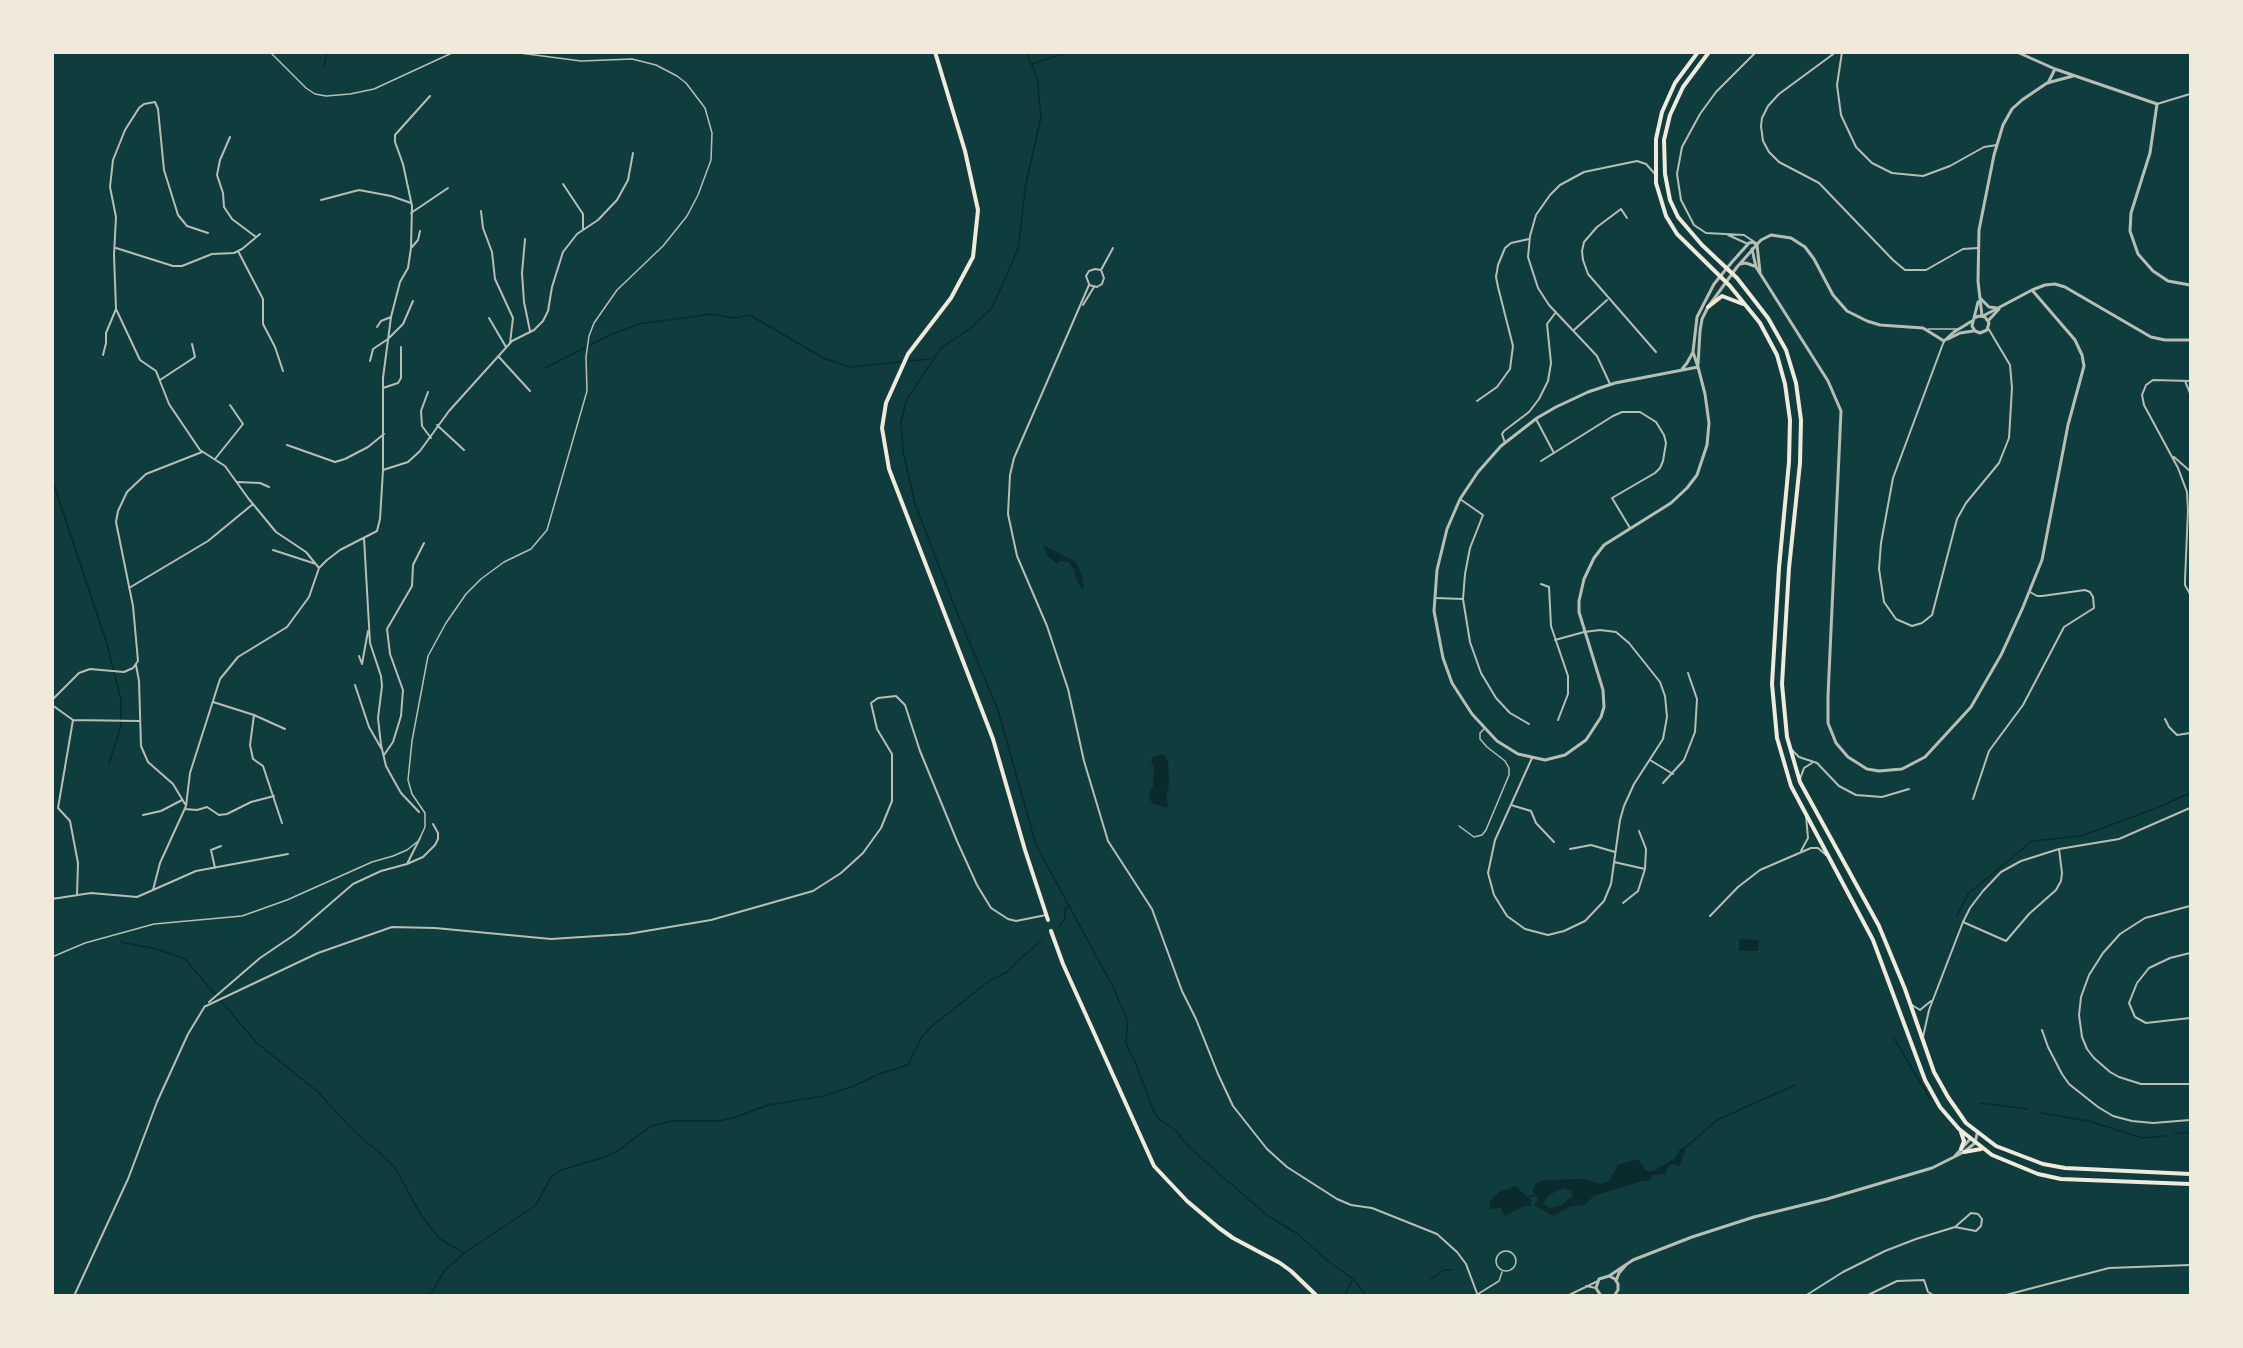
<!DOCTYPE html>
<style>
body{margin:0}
#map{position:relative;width:2243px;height:1348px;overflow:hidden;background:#0f3d3e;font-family:"PT Sans Narrow",sans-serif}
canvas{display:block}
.frame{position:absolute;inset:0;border:54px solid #f1e9da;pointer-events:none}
</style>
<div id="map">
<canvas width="2243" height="1348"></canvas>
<div class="frame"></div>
</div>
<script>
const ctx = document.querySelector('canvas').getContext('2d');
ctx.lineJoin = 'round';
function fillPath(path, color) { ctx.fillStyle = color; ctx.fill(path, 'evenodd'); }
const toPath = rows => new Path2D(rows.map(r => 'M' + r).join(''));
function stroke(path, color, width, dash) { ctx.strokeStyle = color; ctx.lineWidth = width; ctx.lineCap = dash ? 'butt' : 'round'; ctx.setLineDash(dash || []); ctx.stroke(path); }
fillPath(toPath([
 [1043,545,1076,562,1082,576,1084,589,1078,584,1073,568,1068,562,1059,561,1057,564,1048,556],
 [1159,755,1165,755,1168,761,1169,784,1166,798,1169,805,1166,808,1152,803,1149,798,1149,792,1153,787,1154,766,1151,762,1152,757],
 [1739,939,1759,940,1758,951,1739,951],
 [1686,1147,1680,1166,1672,1164,1667,1168,1665,1174,1653,1175,1648,1181,1642,1181,1593,1196,1586,1204,1579,1206,1571,1206,1553,1216,1534,1205,1539,1198,1532,1192,1536,1183,1544,1180,1585,1179,1601,1184,1609,1181,1618,1165,1638,1159,1646,1171,1654,1171,1675,1158,1680,1149],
 [1564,1188,1571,1191,1573,1196,1561,1205,1550,1208,1543,1204,1549,1195],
 [1515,1186,1531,1200,1531,1206,1524,1206,1505,1216,1501,1208,1490,1209,1489,1202,1499,1192]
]), '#0a2a2b');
stroke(toPath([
 [1026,52,1037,77,1041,117,1026,183,1018,249,992,308,971,328,941,348,907,399,901,422,903,451,915,504,956,610,998,710,1036,845,1113,987,1128,1022,1126,1040,1127,1046,1136,1064,1154,1112,1159,1119,1174,1129,1191,1149,1238,1190,1268,1216,1298,1234,1324,1258,1353,1279,1367,1296],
 [1031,64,1070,52],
 [324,67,327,52],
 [545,368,610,335,639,324,711,314,734,318,750,315,823,358,850,367,930,359],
 [52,479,106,641,121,700,121,726,109,764],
 [1957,916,1968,894,2032,841,2081,836,2154,809,2190,793],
 [1059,927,1065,918,1065,909,1070,905],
 [121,942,157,949,185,959,256,1042,317,1091,352,1129,394,1166,421,1215,440,1239,464,1253],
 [1894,1038,1930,1099],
 [1980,1103,2027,1109],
 [2041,1113,2088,1121,2143,1138,2166,1136],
 [2175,1134,2190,1132],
 [1685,1148,1717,1120,1795,1085],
 [1529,1197,1538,1194],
 [1431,1279,1444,1270,1451,1270],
 [430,1296,444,1271,464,1253,536,1205,551,1177,561,1170,605,1157,619,1150,651,1126,671,1121,719,1121,736,1117,768,1105,823,1096,854,1086,879,1074,908,1065,921,1038,933,1025,989,981,1007,972,1019,960,1041,941],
 [1344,1296,1352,1281]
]), '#0a2a2b', 1.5);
stroke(toPath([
 [270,52,306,88,315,94,326,96,350,94,374,89,454,52],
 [1928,329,1958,329],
 [1459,826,1474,837,1482,835,1486,830,1509,775,1509,768,1505,761,1487,747,1480,739,1480,733,1484,729],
 [420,838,425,827,425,813,412,794,408,780,412,741,428,656,446,623,466,594,481,579,504,562,531,549,547,530,587,391,586,357,589,336,594,323,617,290,663,246,687,216,698,195,711,160,712,133,705,108,686,83,677,76,656,65,632,59,581,61,512,52],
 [52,957,85,943,154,924,242,916,287,900,372,862,393,856,407,850,417,842],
 '1496 1261a10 10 0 1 1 20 0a10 10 0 1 1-20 0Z',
 [1478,1294,1499,1281,1502,1272]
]), '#b8beb3', 1.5);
stroke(toPath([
 [321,200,359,190,391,196,411,203]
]), '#b8beb3', 2);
stroke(toPath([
 [1836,52,1779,94,1768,106,1762,118,1761,126,1763,141,1769,152,1779,162,1819,183,1893,260,1905,270,1926,270,1963,249,1978,248],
 [1842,52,1837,85,1841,115,1856,147,1872,163,1892,173,1923,176,1950,166,1984,147,1997,145],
 [2157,104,2190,94],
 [230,137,220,160,217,175,223,193,224,207,232,219,256,237],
 [563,184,583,214,583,229],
 [481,211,483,228,492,252,495,279,513,318,510,343],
 [411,213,448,188],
 [1627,218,1621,209,1597,227,1584,242,1582,251,1583,260,1588,274,1656,352],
 [208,233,187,226,178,215,164,170,158,109,155,102,144,104,139,108,125,130,113,160,110,187,116,217,114,255,116,309,140,360,156,371,169,404,200,450,225,466,248,498,276,532,306,552,319,568],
 [1728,235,1748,244],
 [525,239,522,273,524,302,530,331],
 [1756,243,1744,235,1706,233,1694,225,1681,200,1677,174,1682,147,1700,114,1716,92,1756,52],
 [412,247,418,240,420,231],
 [116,248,173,266,182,266,212,254,234,253,242,249,260,234],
 [238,251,263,299,263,324,275,347,283,371],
 [1101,270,1113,248],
 [1089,284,1086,276,1089,271,1095,269,1101,270],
 [1089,285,1014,458,1010,475,1008,514,1017,556,1047,626,1068,689,1084,761,1108,841,1152,909,1182,991,1196,1019,1218,1074,1233,1106,1267,1149,1287,1167,1337,1199,1351,1205,1372,1208,1437,1234,1457,1252,1466,1264,1478,1296],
 [1089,285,1097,287,1102,284,1104,278,1101,270],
 [1083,305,1094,287],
 [489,318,506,347],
 [377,327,381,321,391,317],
 [1574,330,1607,300],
 [1944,341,1893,478,1881,543,1879,569,1884,602,1896,619,1912,626,1922,623,1932,615,1957,519,1966,503,1999,463,2009,438,2012,388,2010,365,1988,328],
 [103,355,106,343,106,333,116,309],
 [498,356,530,391],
 [370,361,373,349,388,339,403,324,413,301],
 [160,380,195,357,192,344],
 [2185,381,2190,393],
 [2190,381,2153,380,2146,385,2142,395,2144,405,2178,468,2187,492,2188,510,2185,580,2185,585,2190,594],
 [1610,384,1597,356,1549,305,1538,288,1528,257,1530,236,1536,215,1550,195,1560,185,1584,172,1637,161,1646,164,1655,174],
 [383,388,398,383,401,378,401,347],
 [428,392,421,411,422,426,431,438],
 [1477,401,1497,387,1510,369,1513,346,1498,287,1496,277,1498,265,1505,248,1511,243,1529,239],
 [1536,419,1554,453],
 [437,425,464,450],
 [1505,443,1502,434,1504,431,1529,412,1539,399,1548,381,1551,363,1547,324,1556,312],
 [287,445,335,462,345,459,368,447,384,434],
 [2174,457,2190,471],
 [215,459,243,424,230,405],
 [1541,461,1613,416,1622,412,1640,412,1656,422,1664,435,1666,443,1663,461,1660,468,1655,473,1612,498,1630,528],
 [383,470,383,378,391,317,400,282,408,268,411,248,412,206,403,164,395,142,395,135,430,96],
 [238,482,260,483,269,487],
 [1460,499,1483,515,1470,548,1465,574,1463,599,1470,642,1481,673,1496,698,1510,713,1529,724],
 [364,538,370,643,381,676,382,686,378,718,381,745,386,766,392,777,401,793,419,812],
 [273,550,316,564],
 [1541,584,1549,587,1551,626,1568,676,1568,694,1558,720],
 [129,588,208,541,253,504],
 [1436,598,1463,599],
 [359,656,362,664,368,631],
 [136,665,139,681,141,746,148,762,173,784,185,804],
 [355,685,369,727,381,748],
 [52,700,79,673,90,669,124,672,133,668,138,661,133,606,116,522,118,511,127,492,146,474,202,452],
 [213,702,254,715,285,729],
 [52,705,73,720,139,721],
 [254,715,250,745,253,759,263,766,282,823],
 [2165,719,2169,727,2177,735,2190,733],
 [73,720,58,808,70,821,78,863,77,895],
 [1791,749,1799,757,1817,763,1839,786,1856,795,1882,797,1909,789],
 [384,755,393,742,401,716,403,690,390,654,387,629,412,586,413,565,424,543],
 [1532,758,1495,840,1488,873,1494,895,1507,916,1525,929,1548,935,1564,931,1585,921,1604,901,1611,884,1620,820,1624,806,1634,784,1663,739,1667,717,1665,696,1660,682,1629,643,1616,632,1600,630,1584,632,1555,640],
 [1650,760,1673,774],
 [1800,779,1804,768,1812,763],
 [1663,783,1684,760,1695,732,1697,699,1688,673],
 [1973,799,1989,751,2023,705,2064,627,2094,608,2093,597,2090,592,2085,590,2042,596,2037,596,2030,592],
 [1511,805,1531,811,1536,823,1554,842],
 [185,809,197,810,207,807,219,815,227,814,251,802,274,796],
 [143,815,161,811,182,800],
 [1570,849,1591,845,1615,852],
 [1801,851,1808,838,1806,816],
 [1614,862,1645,869],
 [407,864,423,857,435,845,438,839,438,833,433,824],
 [215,868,211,850,221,846],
 [153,890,196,871,288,854],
 [52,899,91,893,137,897,153,890,160,863,186,806,190,773,220,679,238,657,287,627,309,597,319,568,327,560,340,550,377,531,380,519,383,470,408,462,420,451,449,411,512,341,534,330,543,321,548,311,552,287,563,252,577,234,598,220,617,200,628,180,633,153],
 [1623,903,1638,891,1645,869,1646,849,1639,831],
 [2190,906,2145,918,2120,934,2103,953,2089,975,2081,997,2079,1015,2082,1037,2087,1049,2094,1058,2110,1072,2119,1077,2141,1084,2190,1084],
 [1710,916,1738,887,1760,870,1811,848,1818,848,1826,855],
 [1963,922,2006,941,2029,914,2056,890,2061,881,2062,873,2059,849],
 [2190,953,2170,958,2149,968,2137,983,2129,1003,2135,1017,2146,1023,2190,1018],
 [209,1002,260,958,294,935,353,884,381,871,407,864,420,838],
 [1912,1005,1920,1010,1931,1001],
 [206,1006,318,953,392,927,435,928,551,939,628,934,711,920,813,891,841,873,863,853,881,828,892,801,892,754,877,729,871,703,878,698,896,696,905,705,920,751,957,841,977,885,991,908,1008,919,1016,921,1046,915],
 [2042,1030,2048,1047,2062,1074,2069,1084,2098,1107,2113,1116,2132,1121,2153,1123,2190,1120],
 [1923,1037,1929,1010,1963,922,1970,908,1983,891,2001,872,2021,861,2059,849,2119,839,2190,808],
 [1586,1286,1596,1288],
 [74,1296,128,1179,157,1102,188,1034,205,1006],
 [1567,1296,1598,1281],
 [1805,1296,1843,1272,1885,1251,1916,1239,1955,1227,1976,1231,1981,1226,1982,1219,1978,1214,1971,1213,1955,1227],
 [1866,1296,1897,1281,1924,1280,1928,1292,1935,1296],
 [2002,1296,2109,1268,2190,1265]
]), '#b8beb3', 2);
stroke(toPath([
 [2017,52,2055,69,2157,104,2150,153,2131,213,2130,231,2138,254,2153,271,2168,281,2190,285],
 [2048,83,2055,69],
 [1757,245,1760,272],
 [1752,249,1756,267,1828,381,1841,411,1828,696,1828,723,1836,743,1848,757,1867,769,1879,771,1902,769,1925,757,1971,707,2001,655,2023,607,2042,560,2068,425,2084,366,2082,355,2075,340,2032,290],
 [1740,264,1746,263,1754,266],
 [1980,298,1989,307,1997,308],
 [1982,316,1978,281,1979,230,1994,155,2003,125,2012,109,2022,100,2047,83,2073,76],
 [1983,316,2032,290,2045,285,2055,284,2065,287,2151,337,2165,340,2190,340],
 [1974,318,1979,316,1985,317,1989,323,1987,330,1980,333,1975,331,1972,326,1978,302],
 [1988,321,1999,309],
 [1948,339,1960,333,1973,331],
 [1944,341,1954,332,1972,321],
 [1698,365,1700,331,1702,319,1708,307,1737,267,1761,240,1771,235,1791,238,1805,247,1814,259,1833,295,1847,311,1867,321,1880,325,1923,328,1944,341],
 [1698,367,1615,383,1588,392,1556,407,1537,418,1501,446,1478,472,1460,499,1447,529,1437,570,1434,611,1443,658,1452,683,1472,714,1497,741,1518,754,1545,760,1565,755,1586,740,1601,717,1604,707,1603,690,1579,612,1579,601,1584,579,1594,558,1604,545,1671,503,1687,488,1697,475,1707,445,1709,423,1705,394,1698,367,1693,352,1697,317,1714,284,1732,262,1749,243,1753,242,1757,245],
 [1682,369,1687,363,1693,352],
 [1955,1156,1971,1138],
 [1609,1276,1615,1279,1618,1284,1618,1290,1614,1296],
 [1616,1281,1619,1273,1626,1265],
 [1601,1296,1596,1288,1599,1279,1609,1276,1633,1260,1692,1237,1754,1217,1827,1199,1932,1168,1964,1152,1975,1143,1977,1134]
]), '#b8beb3', 3);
stroke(toPath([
 [1698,52,1675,83,1662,112,1656,139,1656,183,1666,216,1677,234,1730,286,1760,323,1777,355,1785,384,1790,420,1789,462,1779,568,1772,684,1777,738,1791,786,1873,940,1925,1080,1940,1107,1959,1129,1992,1155,2038,1174,2061,1179,2190,1184],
 [1709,52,1683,87,1670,115,1664,140,1665,174,1670,200,1678,217,1702,245,1737,278,1768,318,1786,350,1796,383,1801,420,1800,463,1789,568,1782,684,1787,737,1800,782,1879,926,1905,989,1934,1072,1948,1097,1966,1123,1996,1146,2043,1164,2065,1168,2190,1174],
 [1708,307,1722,296,1743,304],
 [1961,1132,1964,1141,1961,1149],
 [1964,1152,1981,1149]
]), '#f1e9da', 4);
stroke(toPath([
 [935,52,965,151,978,210,973,257,951,298,908,354,886,403,882,428,889,469,993,739,1025,850,1048,920],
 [1051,931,1063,964,1154,1166,1187,1201,1219,1228,1233,1238,1280,1263,1291,1271,1317,1296]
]), '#f1e9da', 4);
</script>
